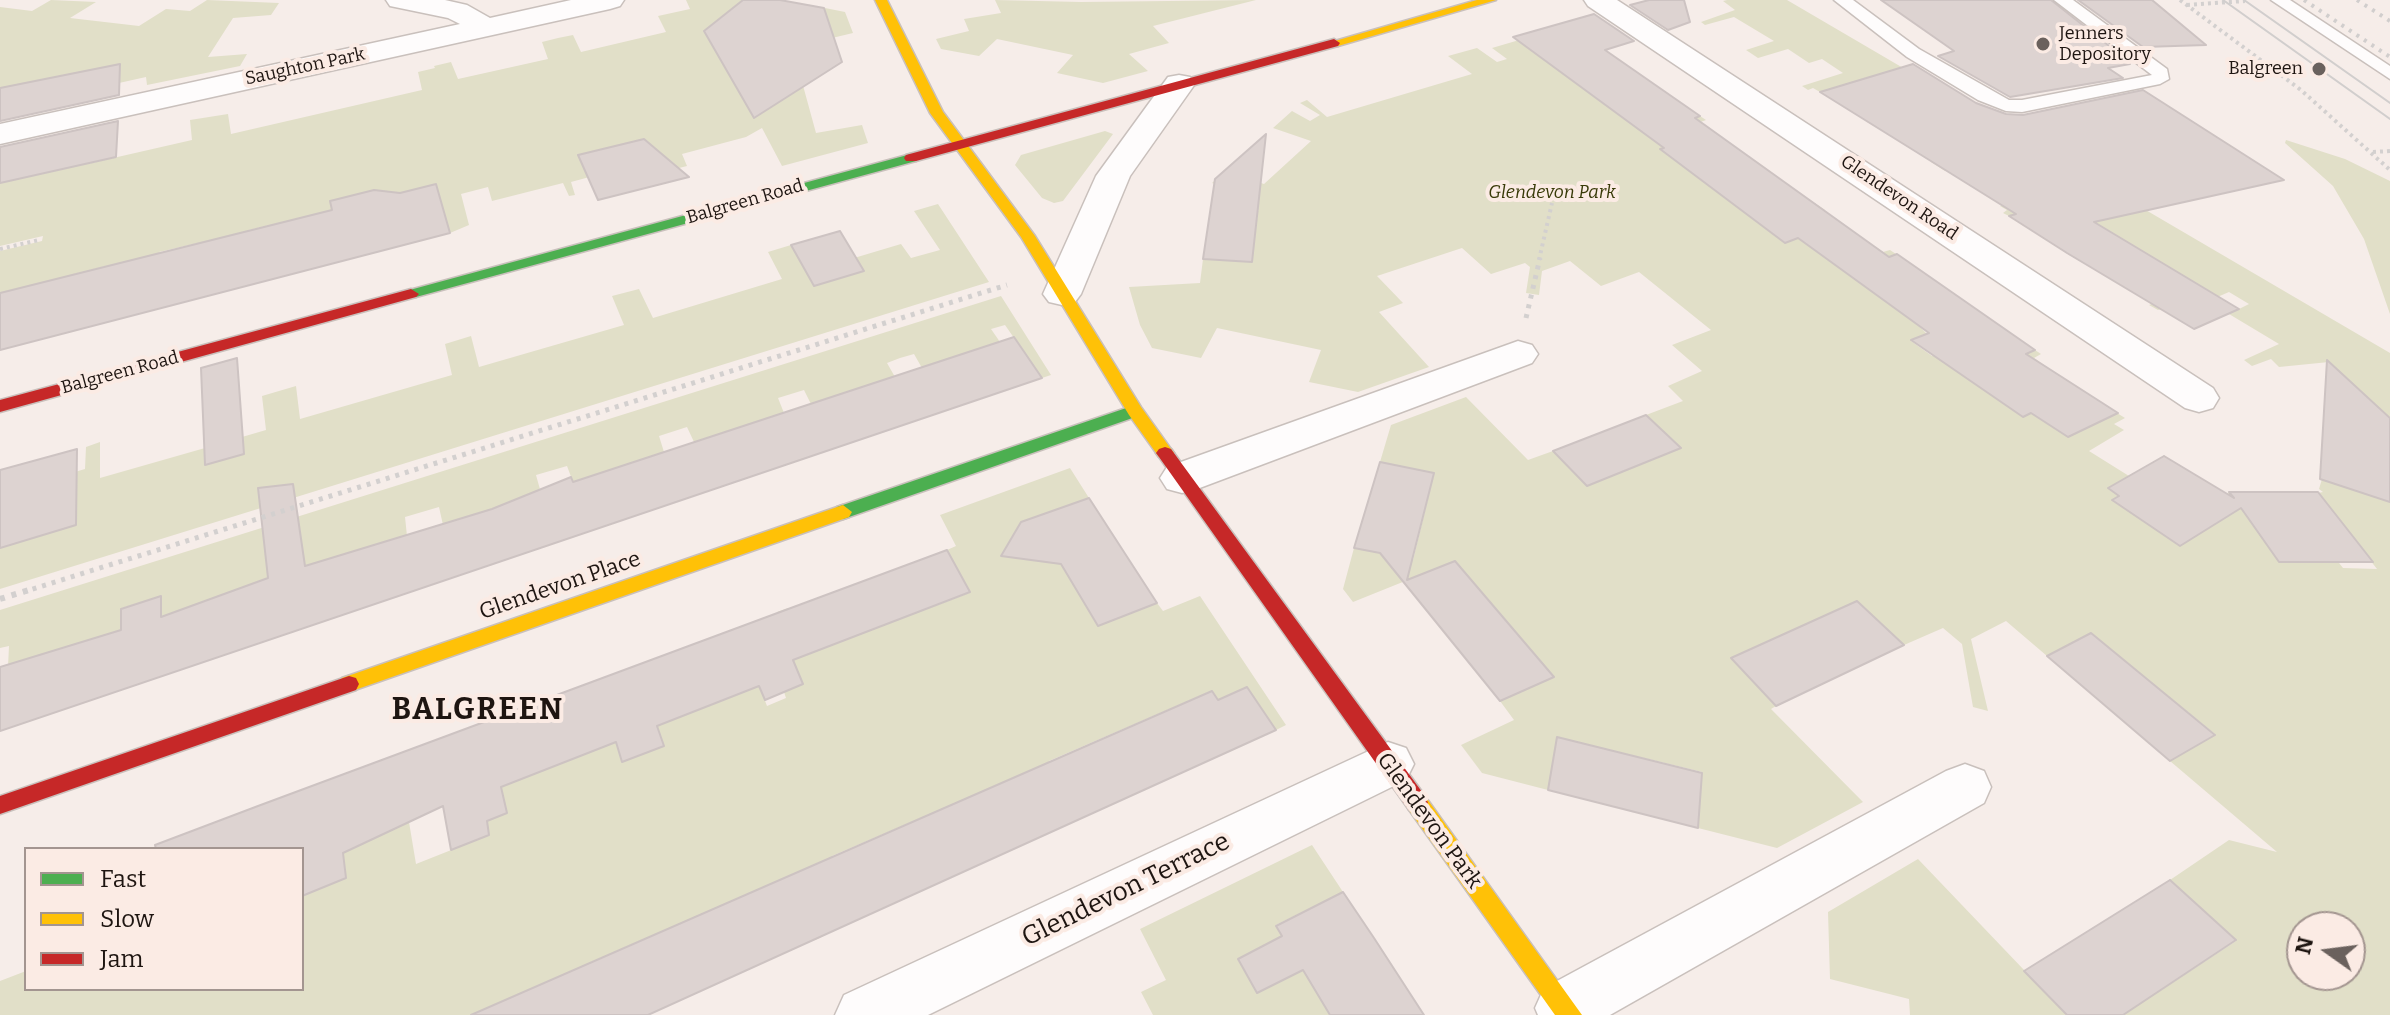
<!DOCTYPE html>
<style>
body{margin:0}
#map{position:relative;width:2390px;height:1015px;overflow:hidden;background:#f6ede9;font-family:Bitter,serif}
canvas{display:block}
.legend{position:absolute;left:24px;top:847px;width:280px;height:144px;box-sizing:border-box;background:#fbebe4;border:2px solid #a39590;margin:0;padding:10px 14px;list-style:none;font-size:24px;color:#1e1511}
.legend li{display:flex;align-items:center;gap:16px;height:40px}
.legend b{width:40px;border:2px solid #a39590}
.north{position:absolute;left:2286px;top:911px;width:80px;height:80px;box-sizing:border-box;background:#fbebe4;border:2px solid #a39590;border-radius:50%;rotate:284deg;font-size:22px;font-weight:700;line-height:32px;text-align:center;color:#1e1511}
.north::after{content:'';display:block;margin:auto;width:28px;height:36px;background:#6a615d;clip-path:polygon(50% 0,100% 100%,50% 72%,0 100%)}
</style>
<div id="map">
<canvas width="2390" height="1015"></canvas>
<ul class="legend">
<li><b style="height:10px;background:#4caf50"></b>Fast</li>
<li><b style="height:10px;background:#ffc107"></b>Slow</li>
<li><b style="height:10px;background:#c62828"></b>Jam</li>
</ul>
<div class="north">N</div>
</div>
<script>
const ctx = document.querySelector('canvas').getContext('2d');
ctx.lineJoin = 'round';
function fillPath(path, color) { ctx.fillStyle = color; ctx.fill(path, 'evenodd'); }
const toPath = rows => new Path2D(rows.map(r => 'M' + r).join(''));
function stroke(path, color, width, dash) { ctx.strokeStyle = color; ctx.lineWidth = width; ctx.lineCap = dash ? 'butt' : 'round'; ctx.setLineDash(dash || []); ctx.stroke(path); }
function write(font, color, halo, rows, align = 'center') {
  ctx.font = font + ' Bitter,serif'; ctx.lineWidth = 8; ctx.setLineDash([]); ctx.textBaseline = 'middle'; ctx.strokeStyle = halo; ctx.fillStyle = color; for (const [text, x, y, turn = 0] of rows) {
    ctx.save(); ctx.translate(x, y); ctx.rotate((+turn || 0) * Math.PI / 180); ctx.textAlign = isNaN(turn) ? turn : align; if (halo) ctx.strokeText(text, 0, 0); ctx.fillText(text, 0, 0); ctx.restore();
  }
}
fillPath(toPath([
 [51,0,96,2,70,18,139,26,166,9,190,11,207,0,279,3,271,15,233,18,208,57,247,54,240,66,147,85,146,77,119,83,120,64,0,88,0,7,32,11],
 [686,0,743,0,800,25,820,7,845,12,853,33,723,64,727,70,836,44,839,53,796,60,816,133,862,125,868,143,782,166,762,128,746,137,682,154,687,166,659,173,644,139,590,152,585,158,619,169,571,182,575,195,569,196,563,183,492,201,488,187,461,194,469,225,450,233,436,184,420,188,422,200,366,192,330,201,334,222,283,222,249,230,249,243,198,243,159,252,159,266,106,266,67,276,66,290,11,303,13,290,0,293,0,251,42,241,43,236,0,246,0,183,46,173,48,151,87,164,192,140,190,120,228,114,231,134,422,90,418,72,435,68,434,66,451,62,458,79,548,59,542,42,558,38,573,35,581,52,666,32,658,16,690,9],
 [995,0,1081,2,1256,0,1153,26,1169,43,1129,54,1148,71,1103,83,1057,73,1073,55,997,39,979,56,941,49,936,39,969,31,964,19,1001,13],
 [1727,0,1787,0,2390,353,2390,450,2329,362,2279,367,2271,359,2252,366,2244,360,2279,344,2229,314,2249,304,2229,292,2173,316,2161,309,2158,310,2149,305,2184,291,2117,250,2083,263,2066,253,2114,236,2045,205,2009,216,2003,213,2007,210,2000,206,2031,194,1995,154,1945,171,1931,162,1977,147,1919,117,1879,129,1867,122,1904,110,1889,92,1865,78,1820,92,1813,88,1808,90,1802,86,1843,73,1822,59,1809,63,1788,49,1758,58,1746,50,1774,41,1734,17,1705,25,1701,22,1735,10,1723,1],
 [1526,38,1667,126,1700,116,1706,120,1698,123,1679,143,1660,149,1695,175,1749,159,1825,210,1768,229,1785,242,1806,236,1839,260,1876,247,1883,252,1890,250,1896,254,1847,274,1875,293,1880,292,1973,307,1920,327,1927,334,1911,341,1932,356,1950,350,1980,372,2035,350,2041,354,2034,358,2045,366,1989,392,2023,417,2043,407,2079,432,2117,413,2125,418,2114,424,2124,430,2089,451,2129,476,2108,488,2119,496,2113,501,2180,546,2207,529,2217,493,2230,493,2279,562,2317,535,2343,568,2377,569,2318,493,2323,492,2319,489,2322,479,2390,502,2390,1015,2123,1015,2236,941,2170,880,2229,840,2277,852,2170,761,2215,734,2091,634,2047,656,2006,621,1971,639,1988,711,1973,707,1962,644,1943,628,1904,645,1857,601,1732,658,1776,706,1771,709,1863,802,1777,848,1698,828,1702,772,1557,737,1548,790,1482,773,1461,745,1514,720,1500,701,1553,676,1455,561,1353,602,1343,589,1354,548,1413,560,1434,474,1380,462,1391,425,1466,397,1528,460,1553,451,1587,485,1680,448,1646,415,1683,401,1668,386,1702,371,1672,345,1711,330,1639,272,1601,286,1570,261,1542,271,1539,295,1526,293,1530,267,1525,263,1491,274,1462,248,1377,276,1403,303,1379,312,1429,367,1358,392,1309,382,1321,350,1217,328,1201,358,1152,348,1140,325,1129,287,1200,283,1203,259,1252,262,1259,203,1212,201,1215,184,1212,183,1225,171,1264,184,1311,141,1273,128,1292,111,1310,121,1320,115,1300,103,1307,100,1327,117,1472,74,1448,56,1477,48,1497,62,1507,59,1492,48],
 [2302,927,2350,927,2350,975,2302,975],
 [1105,131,1113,134,1063,201,1054,203,1042,198,1015,165,1021,155],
 [2286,140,2345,159,2390,181,2390,314,2364,239,2333,186,2285,143],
 [938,204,989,282,0,589,0,526,58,477,85,469,86,447,100,442,100,478,205,448,206,465,243,454,242,437,266,430,262,396,296,386,300,419,452,375,445,344,471,336,479,367,624,325,612,296,639,289,653,318,782,279,768,252,791,245,834,264,901,244,911,258,940,250,914,211],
 [1001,296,1051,375,1042,378,1005,325,991,329,1000,342,922,368,914,354,900,358,887,363,895,377,811,404,804,390,778,398,784,413,694,442,687,427,659,436,664,452,573,482,567,466,536,475,541,493,443,525,439,507,405,517,407,536,306,570,303,551,269,582,210,601,161,617,161,596,122,608,121,630,8,667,9,646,0,648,0,610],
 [1070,468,1089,498,1034,518,1099,626,1157,603,1163,611,1200,596,1286,725,1276,730,1247,688,1218,700,1211,691,1049,761,1080,818,1045,835,1016,777,832,856,856,920,815,940,791,875,591,962,603,1015,0,1015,0,981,26,971,26,989,302,989,302,895,342,848,409,822,416,864,489,835,487,821,507,813,501,786,616,742,622,762,664,746,657,725,759,685,767,706,786,698,784,692,803,684,776,619,779,618,777,612,788,608,808,654,969,593,947,550,956,546,940,515],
 [1312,845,1343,892,1276,925,1282,937,1238,960,1257,993,1303,970,1330,1015,1153,1015,1141,992,1166,980,1140,929],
 [1918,859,2067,1015,1910,1015,1909,999,1830,979,1828,912]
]), '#e1dfc8');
const building = toPath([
 [743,0,780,0,824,8,842,62,754,118,704,31,743,0],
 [1649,0,1684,0,1690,22,1668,30,1630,5,1649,0],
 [1881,0,2051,0,2113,49,2106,49,2130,64,2108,68,2123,78,2010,97,1938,56,1954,51,1881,0],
 [2078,0,2152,0,2206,45,2143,47,2078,0],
 [1594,14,1634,41,1605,50,1700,116,1695,118,1889,257,1897,254,2035,350,2026,354,2118,413,2068,437,2031,413,2023,417,1911,340,1929,333,1798,238,1785,243,1660,149,1664,148,1513,37,1594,14],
 [120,64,119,95,0,121,0,88,120,64],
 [1913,64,1976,103,2006,114,2023,115,2143,90,2284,180,2094,222,2239,309,2194,329,2067,253,2009,216,2016,214,1820,92,1913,64],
 [118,121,116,157,0,183,0,147,118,121],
 [1266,134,1252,262,1203,259,1215,179,1266,134],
 [644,139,689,177,598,200,578,155,644,139],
 [436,184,450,233,0,350,0,293,332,210,330,201,374,190,400,193,436,184],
 [840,231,864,271,814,286,791,245,840,231],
 [1014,337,1042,378,0,731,0,667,121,630,121,609,161,596,161,617,268,578,258,488,293,484,305,566,492,509,571,477,573,482,1014,337],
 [237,358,244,454,205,465,201,368,237,358],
 [2327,360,2390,418,2390,502,2320,479,2327,360],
 [1646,415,1681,448,1587,486,1553,451,1646,415],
 [77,449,76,525,0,548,0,470,77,449],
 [2164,456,2234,498,2229,492,2318,492,2373,562,2279,562,2241,508,2180,546,2112,500,2119,496,2108,488,2164,456],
 [1380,462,1434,473,1407,580,1455,561,1554,677,1500,701,1380,553,1354,548,1380,462],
 [1089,498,1157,603,1098,626,1061,564,1001,556,1021,522,1089,498],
 [947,550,970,592,793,660,803,684,765,700,759,686,657,726,664,746,622,762,616,742,501,787,507,813,487,821,489,835,451,850,443,806,343,853,346,878,302,896,302,849,156,849,155,845,258,806,947,550],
 [1857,601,1904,645,1776,706,1731,658,1857,601],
 [2091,633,2215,735,2170,761,2047,656,2091,633],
 [1247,687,1276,730,648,1015,471,1015,1212,691,1218,700,1247,687],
 [1557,737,1702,773,1698,828,1548,790,1557,737],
 [2170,880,2236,940,2123,1015,2067,1015,2024,971,2170,880],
 [1343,892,1374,938,1424,1015,1330,1015,1303,970,1257,993,1238,959,1282,936,1276,926,1343,892]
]);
fillPath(building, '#ddd3d1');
stroke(building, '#cdc3c2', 2);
const lane = toPath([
 [1834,0,1853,0,1919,49,2009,100,2022,100,2152,75,2054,0,2073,0,2167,69,2169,79,2160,84,2022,112,2006,111,1978,100,1907,57,1834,0],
 [2271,0,2290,0,2390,66,2390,79,2271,0]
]);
const street = toPath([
 [386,0,445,0,467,5,490,18,571,0,624,0,620,6,610,9,0,144,0,124,460,24,448,18,390,6,386,0],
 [1584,0,1617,0,2213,388,2219,398,2213,408,2199,412,2185,408,1588,6,1584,0],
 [1179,75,1190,77,1195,84,1130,176,1081,294,1075,302,1062,305,1049,302,1043,294,1096,176,1168,77,1179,75],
 [1518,341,1532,345,1538,354,1532,363,1197,489,1182,493,1167,489,1160,478,1167,467,1518,341],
 [1388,742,1406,748,1414,764,1406,780,928,1015,835,1015,844,995,1388,742],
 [1965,764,1984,771,1991,787,1984,803,1610,1015,1538,1015,1535,1008,1544,988,1946,771,1965,764]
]);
const fast = toPath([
 [911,154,918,158,916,161,416,297,406,297,403,294,406,291,911,154],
 [1135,405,1143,411,1141,415,849,517,843,519,834,512,837,507,1135,405]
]);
const slow = toPath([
 [875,0,887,0,943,112,1035,236,1141,407,1171,449,1174,453,1171,457,1159,457,1129,415,1021,237,930,113,875,0],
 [1477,0,1496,0,1338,46,1328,43,1477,0],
 [843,505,852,512,849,517,349,692,342,690,339,684,342,678,843,505],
 [1417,794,1425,796,1582,1015,1555,1015,1409,810,1406,803,1409,796,1417,794]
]);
const jam = toPath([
 [1334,39,1340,43,1338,46,916,161,906,161,904,158,906,155,1334,39],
 [411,289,419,294,416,297,0,412,0,400,411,289],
 [1165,447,1171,449,1425,796,1428,803,1425,810,1417,812,1409,810,1159,457,1156,453,1159,449,1165,447],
 [349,676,356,678,359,684,356,690,0,814,0,796,349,676]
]);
stroke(lane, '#c9c0bc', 3);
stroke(street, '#c9c0bc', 3);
stroke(fast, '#c9c0bc', 3);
stroke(slow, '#c9c0bc', 3);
stroke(jam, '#c9c0bc', 3);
stroke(toPath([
 [2180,0,2301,90,2390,170],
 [2187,5,2245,1],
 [2373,152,2390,151],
 [0,249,39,240],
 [1539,260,1552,203]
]), '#d3d0cf', 4, [3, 4]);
stroke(toPath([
 [1526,318,1540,258],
 [23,592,1007,285]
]), '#d3d0cf', 5, [4, 6]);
stroke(toPath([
 [0,599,29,590]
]), '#d3d0cf', 6, [5, 7]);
fillPath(lane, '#fefcfc');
fillPath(street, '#fefcfc');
fillPath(fast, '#4caf50');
fillPath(slow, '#ffc107');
fillPath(jam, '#c62828');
stroke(toPath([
 [2223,0,2390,119],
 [2244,0,2390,103]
]), '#d1cecd', 2);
stroke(toPath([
 [2304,0,2390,57],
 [2357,0,2390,21]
]), '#d1cecd', 4, [3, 6]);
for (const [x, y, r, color] of [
 [2043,44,8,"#6a615d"],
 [2319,69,8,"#6a615d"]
]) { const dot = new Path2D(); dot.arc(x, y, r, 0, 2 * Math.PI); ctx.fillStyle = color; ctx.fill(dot); stroke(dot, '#fbebe4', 3); }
write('18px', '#1e1511', '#fbebe4', [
 ["Jenners",2059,34],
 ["Depository",2059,55],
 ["Balgreen",2303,69,"right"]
], 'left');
write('18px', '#1e1511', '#fbebe4', [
 ["Saughton Park",305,67,-12],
 ["Glendevon Road",1899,198,34],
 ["Balgreen Road",745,202,-16],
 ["Balgreen Road",120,373,-15]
]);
write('italic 18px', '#383a08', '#fbebe4', [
 ["Glendevon Park",1552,193]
]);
write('22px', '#1e1511', '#fbebe4', [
 ["Glendevon Place",560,586,-19],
 ["Glendevon Park",1429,821,54]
]);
write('26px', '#1e1511', '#fbebe4', [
 ["Glendevon Terrace",1126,890,-26]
]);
ctx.letterSpacing = '2px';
write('bold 30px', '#1e1511', '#fbebe4', [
 ["BALGREEN",478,711]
]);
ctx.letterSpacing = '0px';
</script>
